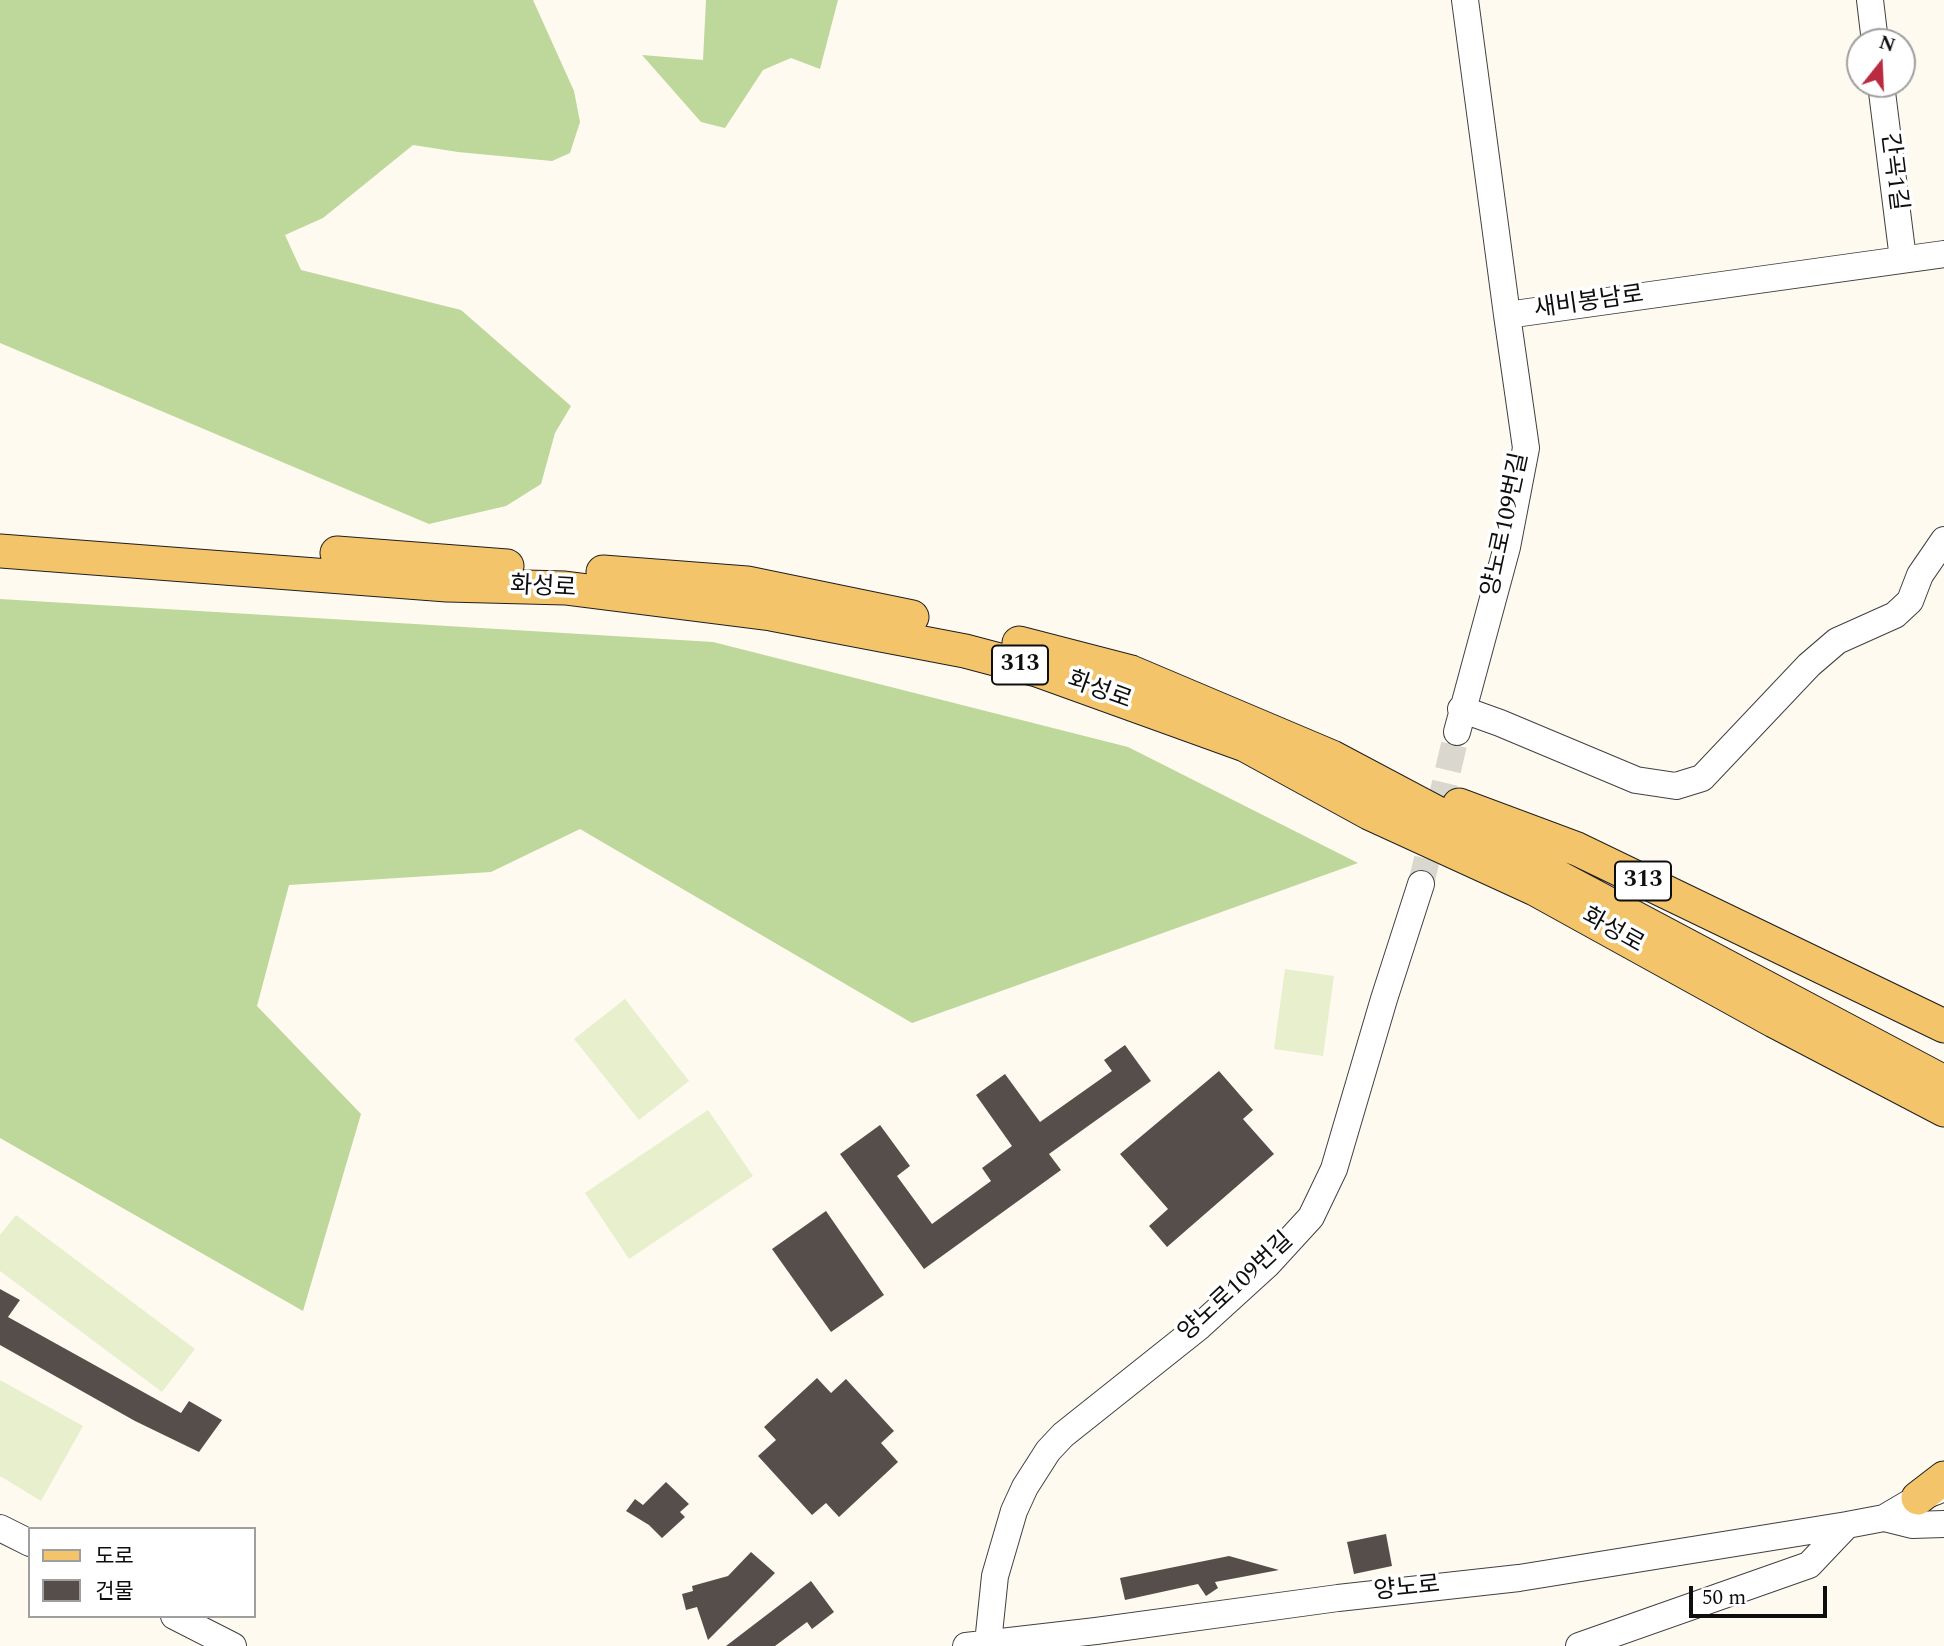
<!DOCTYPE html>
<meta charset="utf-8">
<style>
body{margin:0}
#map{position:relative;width:1944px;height:1646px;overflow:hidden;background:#fefaf0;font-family:Spectral,"Noto Sans KR",serif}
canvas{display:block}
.legend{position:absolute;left:28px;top:1527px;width:228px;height:91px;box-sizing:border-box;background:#fff;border:2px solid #9f9f9f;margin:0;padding:9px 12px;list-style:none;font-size:21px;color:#0e0e0e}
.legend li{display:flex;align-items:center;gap:14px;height:35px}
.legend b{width:35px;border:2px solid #9f9f9f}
.north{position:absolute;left:1846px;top:28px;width:70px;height:70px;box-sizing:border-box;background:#fff;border:2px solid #9f9f9f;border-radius:50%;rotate:18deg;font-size:19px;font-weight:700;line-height:28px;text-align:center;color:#0e0e0e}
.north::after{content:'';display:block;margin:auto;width:24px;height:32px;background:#ba2a40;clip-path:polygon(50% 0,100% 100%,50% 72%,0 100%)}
.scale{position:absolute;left:1689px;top:1586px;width:138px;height:32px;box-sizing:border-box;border:4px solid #0e0e0e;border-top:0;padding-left:9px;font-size:21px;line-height:24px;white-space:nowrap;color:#0e0e0e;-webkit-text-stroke:5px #fff;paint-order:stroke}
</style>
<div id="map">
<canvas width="1944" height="1646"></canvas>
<ul class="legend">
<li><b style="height:9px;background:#f4c46b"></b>도로</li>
<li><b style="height:19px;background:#564e4b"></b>건물</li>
</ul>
<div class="north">N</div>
<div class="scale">50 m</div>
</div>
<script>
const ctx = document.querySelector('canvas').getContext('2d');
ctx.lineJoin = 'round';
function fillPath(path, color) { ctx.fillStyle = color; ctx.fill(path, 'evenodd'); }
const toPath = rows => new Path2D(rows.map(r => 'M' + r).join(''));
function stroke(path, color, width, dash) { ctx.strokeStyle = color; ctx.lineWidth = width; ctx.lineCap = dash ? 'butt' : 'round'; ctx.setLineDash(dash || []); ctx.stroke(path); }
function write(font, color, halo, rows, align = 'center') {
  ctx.font = font + ' Spectral,"Noto Sans KR",serif'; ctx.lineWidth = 7; ctx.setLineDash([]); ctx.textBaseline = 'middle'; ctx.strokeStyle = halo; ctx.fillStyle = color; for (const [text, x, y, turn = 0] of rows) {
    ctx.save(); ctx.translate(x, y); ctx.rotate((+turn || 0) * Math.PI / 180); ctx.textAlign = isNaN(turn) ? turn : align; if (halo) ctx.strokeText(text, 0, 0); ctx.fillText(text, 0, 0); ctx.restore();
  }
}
fillPath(toPath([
 [0,0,533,0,574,91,580,122,570,153,552,161,458,152,413,145,323,218,285,235,301,270,461,310,571,406,555,433,541,484,506,506,429,524,0,343],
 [706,0,838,0,820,69,791,58,763,70,725,128,701,122,642,55,703,60],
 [0,599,713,642,1128,747,1358,863,912,1023,580,829,491,872,289,885,257,1006,361,1114,303,1311,0,1138]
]), '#bdd89a');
fillPath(toPath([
 [1285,969,1334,976,1323,1056,1274,1049],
 [625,999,689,1081,639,1120,574,1039],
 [708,1110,753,1176,629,1259,585,1193],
 [16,1215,195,1349,162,1392,0,1271,0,1235],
 [0,1380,83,1426,41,1501,0,1476]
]), '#e7efcc');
fillPath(toPath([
 [1125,1045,1151,1081,1049,1154,1061,1170,924,1269,840,1154,880,1125,910,1166,897,1176,932,1224,991,1181,982,1168,1012,1146,976,1095,1005,1074,1040,1122,1112,1071,1104,1060],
 [1219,1071,1253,1110,1243,1119,1274,1154,1167,1247,1149,1226,1168,1209,1120,1154],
 [826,1211,884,1295,831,1332,772,1249],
 [0,1289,20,1300,8,1317,181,1413,189,1401,222,1420,199,1452,135,1421,0,1345],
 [817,1378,831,1393,846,1379,894,1431,881,1443,898,1462,839,1517,826,1503,812,1515,758,1456,776,1440,764,1427],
 [666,1482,689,1504,680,1512,685,1517,662,1538,649,1525,626,1511,635,1499,643,1505],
 [1386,1534,1392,1566,1354,1574,1347,1542],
 [751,1552,775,1573,708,1640,697,1607,686,1610,682,1594,693,1591,692,1586,728,1576],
 [1229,1556,1279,1570,1215,1582,1218,1588,1206,1596,1198,1584,1125,1600,1120,1578],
 [811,1581,834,1612,812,1629,807,1622,775,1646,726,1646]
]), '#564e4b');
stroke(toPath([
 [1421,884,1457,732]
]), '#dad7ce', 26, [26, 13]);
const minor = toPath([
 [1465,0,1507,315,1944,254],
 [1870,0,1875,42],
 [1881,84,1903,259],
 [1461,709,1500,723,1636,780,1676,786,1702,778,1809,665,1837,641,1895,615,1910,601,1920,575,1944,540],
 [1457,732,1507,547,1526,448,1507,315],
 [1884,1518,1912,1525,1944,1524],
 [0,1528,30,1543],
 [174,1616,233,1646],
 [988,1643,995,1576,1014,1511,1025,1487,1048,1451,1063,1435,1200,1326,1267,1265,1311,1217,1334,1169,1384,999,1421,884],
 [966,1646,1096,1631,1338,1598,1519,1578,1847,1525],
 [1579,1646,1809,1565,1847,1525,1884,1518,1918,1498,1937,1491]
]);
const major = toPath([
 [0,551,447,585,565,588,771,614,965,651,1037,670,1245,745,1369,813,1535,889,1774,1021,1944,1110],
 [337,553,507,566],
 [603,572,747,583,912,617],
 [1019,643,1131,672,1332,757,1944,1082],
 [1459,805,1577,849,1944,1026],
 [1918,1498,1944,1478]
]);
stroke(minor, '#414141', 28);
stroke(major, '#1f1f1f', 35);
stroke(minor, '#fff', 26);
stroke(major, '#f4c46b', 33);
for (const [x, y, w] of [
 [1020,665,56],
 [1643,881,56]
]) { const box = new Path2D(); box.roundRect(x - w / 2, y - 19.5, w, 39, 5); ctx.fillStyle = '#fff'; ctx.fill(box); stroke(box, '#0e0e0e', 2); }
write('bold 23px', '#0e0e0e', null, [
 ["313",1020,665],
 ["313",1643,881]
]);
write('24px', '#0e0e0e', '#fff', [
 ["간곡1길",1892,172,83],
 ["새비봉남로",1589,304,-8],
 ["양노로109번길",1507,525,-78],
 ["화성로",543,589,3],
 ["화성로",1099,692,20],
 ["화성로",1612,932,29],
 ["양노로109번길",1237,1288,-43],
 ["양노로",1407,1590,-6]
]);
</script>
